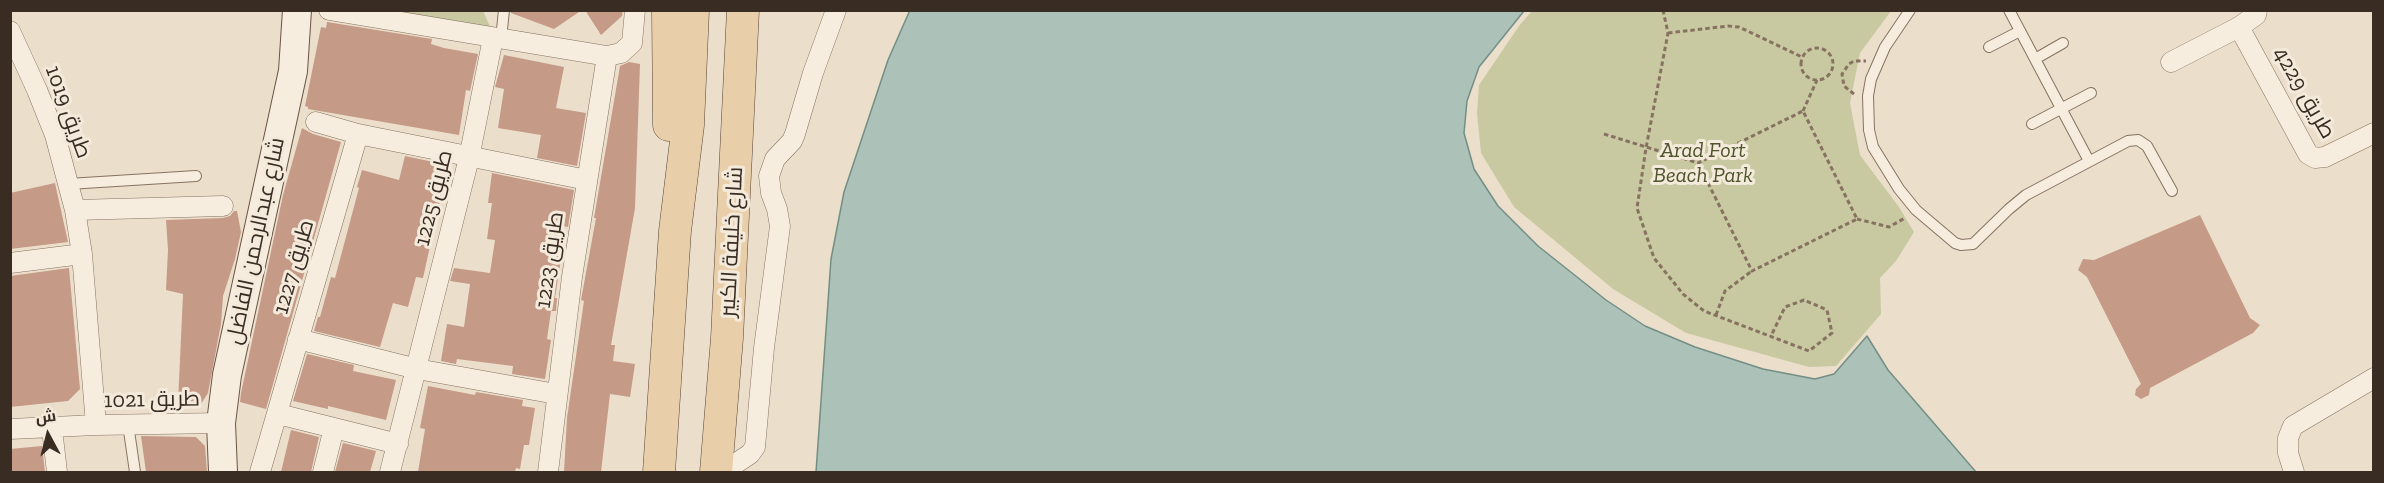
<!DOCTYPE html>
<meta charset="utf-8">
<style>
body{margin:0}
#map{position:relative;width:2384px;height:483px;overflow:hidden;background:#ebdfcc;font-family:"Zilla Slab",Cairo,serif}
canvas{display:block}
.frame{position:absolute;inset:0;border:12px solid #392c23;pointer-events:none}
.north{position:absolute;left:18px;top:405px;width:60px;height:60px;-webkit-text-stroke:4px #f3eadb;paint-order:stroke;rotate:353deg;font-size:16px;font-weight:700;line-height:24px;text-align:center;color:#392c23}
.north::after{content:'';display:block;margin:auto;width:21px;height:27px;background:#392c23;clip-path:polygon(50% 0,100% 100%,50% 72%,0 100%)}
</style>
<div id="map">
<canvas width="2384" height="483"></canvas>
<div class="frame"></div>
<div class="north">ش</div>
</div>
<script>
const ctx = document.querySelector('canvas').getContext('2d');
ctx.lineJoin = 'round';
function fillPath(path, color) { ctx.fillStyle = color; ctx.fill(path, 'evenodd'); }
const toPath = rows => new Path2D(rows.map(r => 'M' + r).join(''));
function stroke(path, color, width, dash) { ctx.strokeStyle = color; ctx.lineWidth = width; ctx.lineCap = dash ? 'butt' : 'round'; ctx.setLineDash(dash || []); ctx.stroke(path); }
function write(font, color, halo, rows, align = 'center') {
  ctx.font = font + ' "Zilla Slab",Cairo,serif'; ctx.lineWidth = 6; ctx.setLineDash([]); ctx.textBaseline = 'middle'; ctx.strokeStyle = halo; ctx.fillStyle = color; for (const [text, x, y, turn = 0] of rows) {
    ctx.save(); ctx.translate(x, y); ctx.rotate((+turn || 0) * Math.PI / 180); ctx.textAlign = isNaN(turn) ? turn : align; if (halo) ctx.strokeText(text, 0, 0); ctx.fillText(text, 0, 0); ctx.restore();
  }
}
fillPath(toPath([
 [375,11,483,11,493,33],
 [1532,11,1891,11,1860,53,1850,103,1860,155,1899,207,1914,232,1896,261,1880,278,1881,314,1836,366,1809,367,1686,333,1613,289,1514,207,1481,153,1477,113,1479,85,1519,26]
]), '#c8c9a1');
const water = toPath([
 [910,10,1524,11,1479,67,1467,101,1464,133,1474,169,1498,206,1538,246,1606,300,1645,326,1695,347,1763,369,1815,379,1834,374,1867,336,1888,370,1976,472,816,472,831,259,844,192,888,60,910,10]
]);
fillPath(water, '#acc1b8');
stroke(water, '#738f85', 1.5);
fillPath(toPath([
 [511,10,582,10,554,29,511,13],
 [585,10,623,10,622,16,601,35],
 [327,22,432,39,431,44,444,48,478,54,470,91,466,90,459,135,308,109,308,107,305,106,321,27,326,28],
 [504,55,564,67,556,108,586,113,577,166,537,158,541,135,498,128,504,89,495,87],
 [629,62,640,64,635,208,611,345,615,345,613,361,635,364,630,397,610,394,601,472,564,472,567,418,584,301,581,300,596,218,594,218,620,66],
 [302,128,313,134,341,142,266,409,240,402,241,393,283,195],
 [405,156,448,165,423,278,416,277,408,307,393,303,380,347,314,331,318,317,320,317,331,277,335,278,359,188,357,187,362,170,399,180],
 [492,173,574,190,568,227,562,226,558,259,561,259,555,298,557,298,556,311,551,311,547,339,551,340,545,379,512,374,513,366,457,359,456,364,441,361,447,324,464,327,470,284,450,281,454,268,490,273,495,240,487,239,492,203,488,203],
 [55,183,68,242,10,249,10,193],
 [234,211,237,211,241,232,235,259,223,296,221,324,208,393,201,404,178,403,183,294,166,290,168,250,166,220,223,218,230,216],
 [2200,215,2250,318,2260,325,2253,333,2150,388,2149,395,2141,399,2135,395,2136,389,2141,384,2087,277,2078,270,2083,259,2094,260],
 [69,268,80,389,68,401,10,407,10,276],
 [307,354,354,365,353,371,396,380,386,420,328,406,328,409,293,401],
 [428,386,475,395,476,392,523,400,522,406,535,408,529,445,524,445,520,469,516,468,515,472,418,472,425,429,420,428],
 [291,430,319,437,311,472,281,472],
 [141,436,196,437,205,446,207,472,146,472],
 [343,443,376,451,370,472,335,472],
 [42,446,45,472,10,472,10,449]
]), '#c59a86');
const lane = toPath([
 [1910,10,1885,47,1871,79,1868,96,1869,130,1873,147,1899,189,1916,210,1955,243,1961,245,1973,244,2009,209,2026,195,2128,141,2138,140,2147,146,2172,191],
 [2009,10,2089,161],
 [501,39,504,10],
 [1989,47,2020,31],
 [2035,59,2063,43],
 [2032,124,2091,93],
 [68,184,196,176],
 [128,424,135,472]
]);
const street = toPath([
 [329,10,607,56,621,53,632,43,635,10],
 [2239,27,2308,154,2315,158,2325,157,2374,133],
 [10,31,37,90,55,135,75,210,82,254,96,425],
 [2171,62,2239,27,2256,15,2257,10],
 [316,122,358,134,587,180],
 [75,210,223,206],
 [10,263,82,254],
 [298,339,417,369,556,394],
 [278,414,398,444],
 [10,429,96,425,221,423],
 [52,429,57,472],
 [716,466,735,464,750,454,755,447,764,348,780,226,777,209,771,193,769,176,775,159,792,141,795,134,813,73,836,10],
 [260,472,358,134],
 [323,472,334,428],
 [390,472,469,158,493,38],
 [548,472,572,277,607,56],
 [2294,472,2288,453,2288,438,2293,426,2374,378]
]);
const secondary = toPath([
 [223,472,221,423,227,375,293,71,297,10]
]);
const primary = toPath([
 [668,10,669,125],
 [659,472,675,231,688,125,693,10],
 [716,472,727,338,743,10]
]);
stroke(lane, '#877261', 12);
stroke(street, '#877261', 21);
stroke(secondary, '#695344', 30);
stroke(primary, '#564135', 33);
stroke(toPath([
 [1663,10,1668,33,1646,148,1637,208,1654,258,1683,294,1704,311,1809,351,1832,333,1827,310,1804,300,1785,307,1771,336],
 [1668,33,1728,26,1739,27,1802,57],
 '1801 64a16 16 0 1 1 32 0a16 16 0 1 1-32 0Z',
 [1854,94,1844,86,1842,74,1849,64,1854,61,1866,61],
 [1803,111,1817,80],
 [1604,134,1698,163,1803,111,1857,219,1752,271,1698,163],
 [1857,219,1889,227,1905,218],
 [1716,315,1725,291,1752,271]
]), '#877261', 3, [4.5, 3]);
stroke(lane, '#f6eddf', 10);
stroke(street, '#f6eddf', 20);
stroke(secondary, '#f6eddf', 28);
stroke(primary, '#e9cfa9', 32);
write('22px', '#392c23', '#f3eadb', [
 ["طريق 4229",2304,93,60],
 ["طريق 1019",68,112,70],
 ["طريق 1225",434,198,-76],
 ["شارع عبدالرحمن الفاضل",256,241,-78],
 ["شارع خليفة الكبير",732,242,-87],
 ["طريق 1223",550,260,-82],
 ["طريق 1227",294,267,-74],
 ["طريق 1021",152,400,-1]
]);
write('italic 22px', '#4e542c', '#f3eadb', [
 ["Arad Fort",1703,151],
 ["Beach Park",1703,176]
]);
</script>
